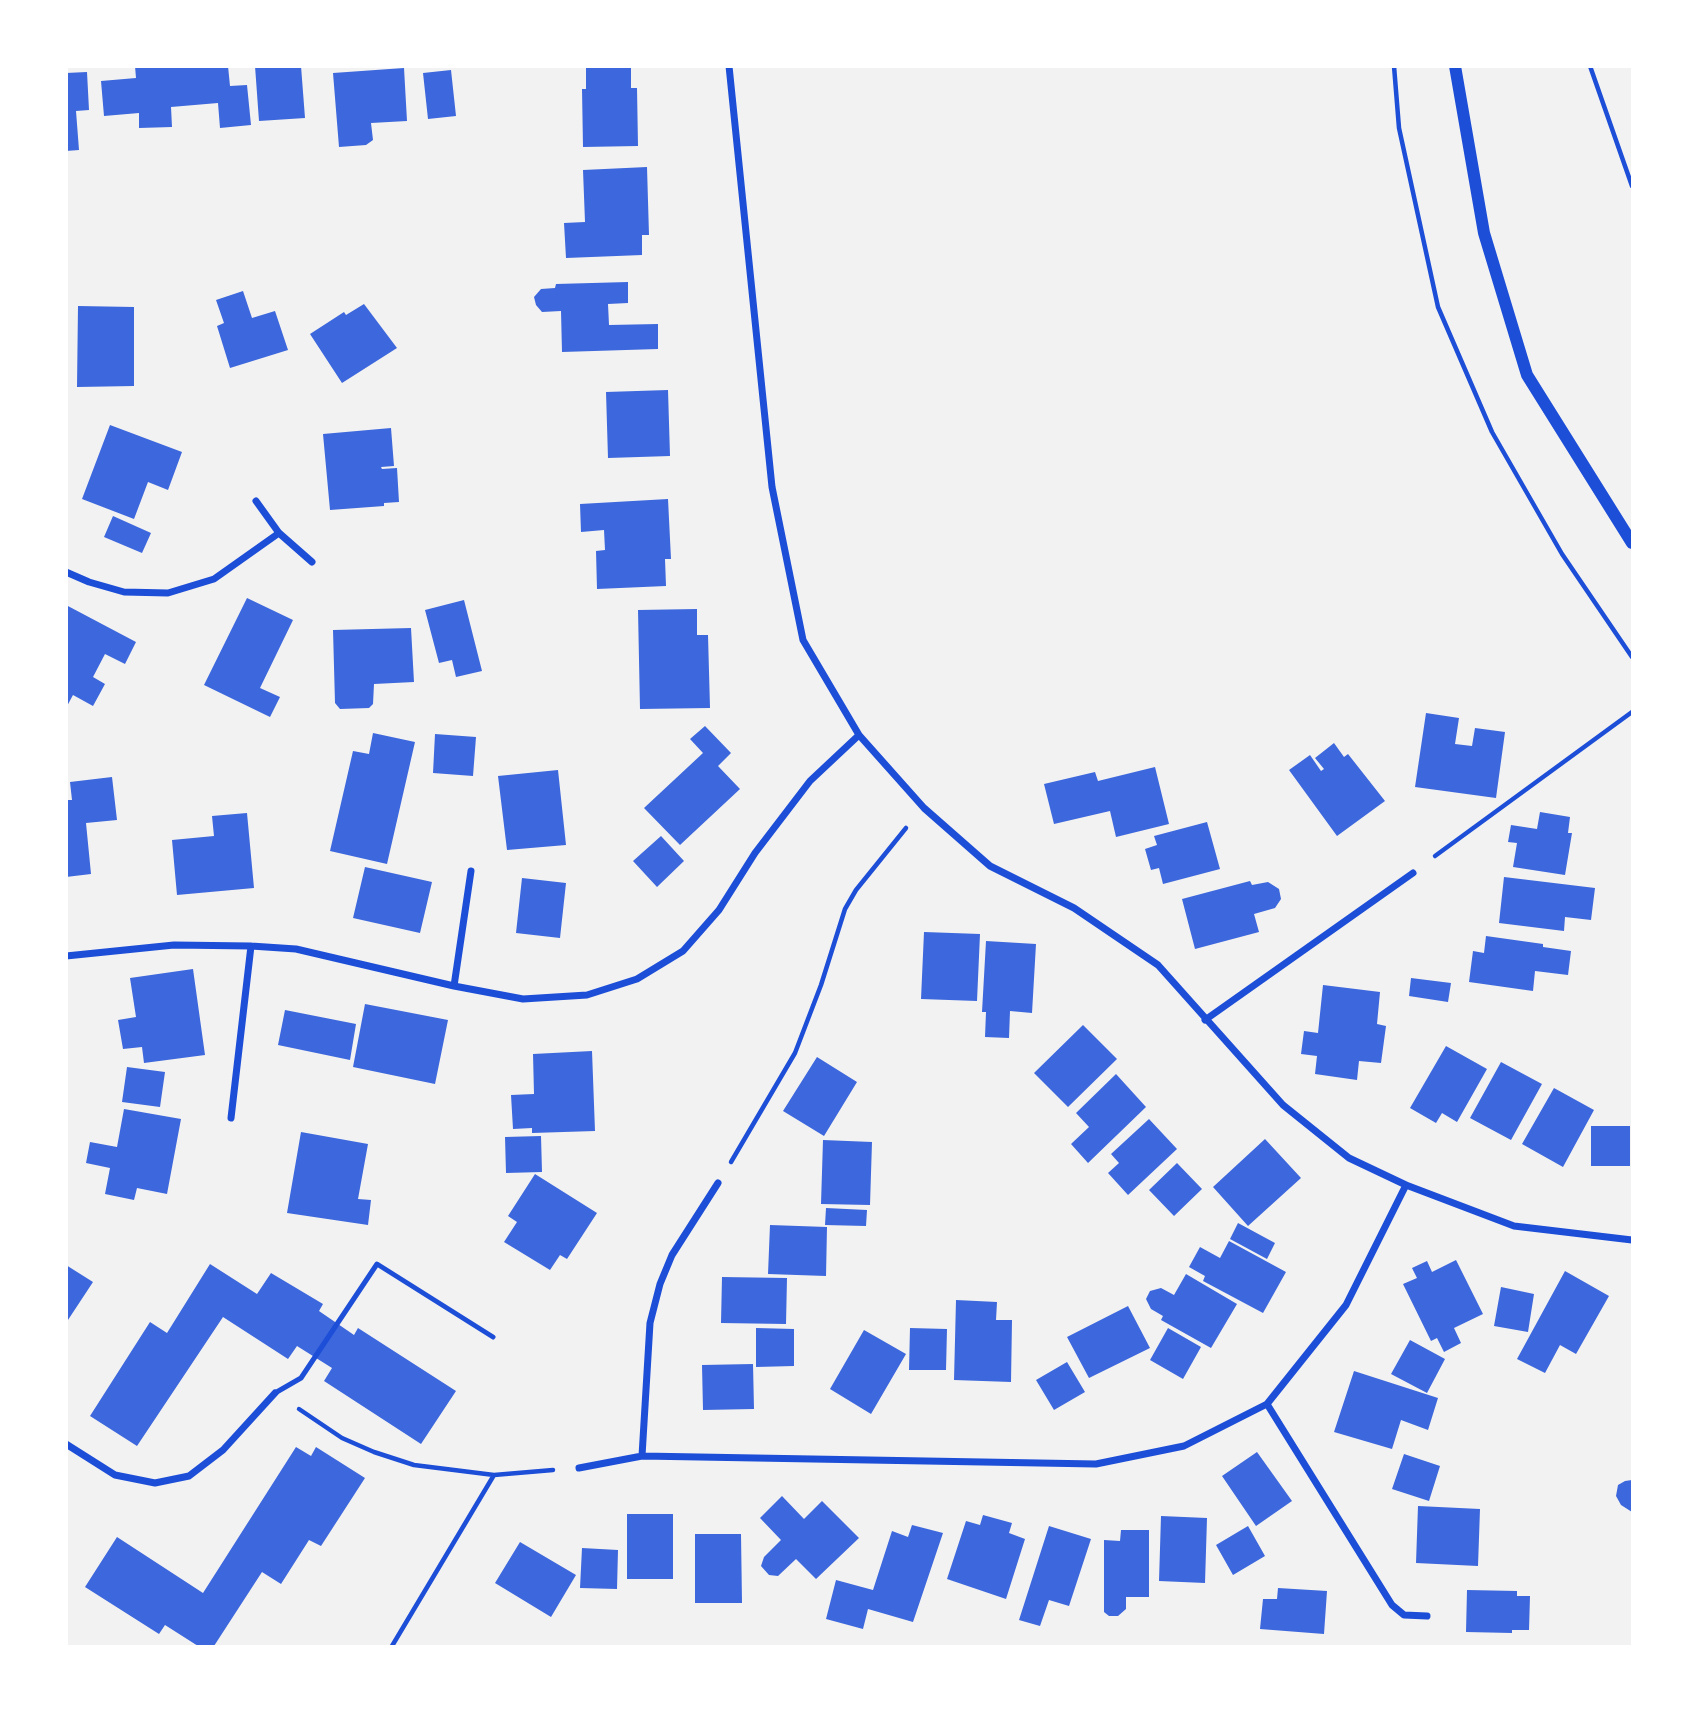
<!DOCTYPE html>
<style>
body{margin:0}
#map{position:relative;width:1699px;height:1713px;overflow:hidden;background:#f2f2f2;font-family:"Asap Condensed",sans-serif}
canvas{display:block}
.frame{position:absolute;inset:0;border:68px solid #fff;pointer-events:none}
</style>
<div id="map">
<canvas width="1699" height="1713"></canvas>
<div class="frame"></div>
</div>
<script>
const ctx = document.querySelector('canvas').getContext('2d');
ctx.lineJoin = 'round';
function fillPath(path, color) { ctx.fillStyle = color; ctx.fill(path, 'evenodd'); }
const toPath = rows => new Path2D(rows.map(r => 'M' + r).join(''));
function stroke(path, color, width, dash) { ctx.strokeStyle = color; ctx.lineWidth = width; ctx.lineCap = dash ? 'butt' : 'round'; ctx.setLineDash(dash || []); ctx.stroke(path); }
fillPath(toPath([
 [135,66,228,66,230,86,247,85,251,125,220,128,218,103,171,107,172,127,139,128,139,113,104,116,101,81,136,78],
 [255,66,301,66,305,118,259,121],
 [586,66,631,66,631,88,637,88,638,146,583,147,582,89,586,89],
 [404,68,407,121,371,123,373,140,366,145,339,147,333,73],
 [451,70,456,116,428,119,423,73],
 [87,72,89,110,76,111,79,150,66,151,66,73],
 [647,167,649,235,642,235,642,255,566,258,564,223,585,222,583,170],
 [628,282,628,303,608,304,609,325,658,324,658,349,562,352,561,311,542,312,536,305,534,297,541,289,555,288,556,284],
 [243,291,252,318,275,311,288,350,230,368,217,326,224,323,216,300],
 [364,304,397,348,342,383,310,334,344,312,346,315],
 [78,306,134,307,134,386,77,387],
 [668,390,670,456,608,458,606,392],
 [110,425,182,452,168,490,148,482,134,519,82,499],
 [391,428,394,466,381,467,382,469,397,468,399,502,384,503,384,506,330,510,323,434],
 [668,499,671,559,665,559,666,586,597,589,596,551,605,550,604,530,581,532,580,504],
 [113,516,151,533,142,553,104,537],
 [247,598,293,620,260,688,280,697,270,717,204,685],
 [464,600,482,671,456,677,452,660,439,663,425,610],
 [66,605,136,642,125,664,105,654,93,677,105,684,93,706,73,695,66,708],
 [697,609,697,635,708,635,710,708,640,709,638,610],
 [411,628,414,682,374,684,373,704,369,708,340,709,335,703,333,630],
 [1426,713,1459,718,1455,744,1472,746,1475,728,1505,732,1496,798,1415,787],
 [705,726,731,753,718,766,740,789,680,845,644,808,703,753,690,739],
 [373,733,415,742,387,864,330,851,353,751,369,754],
 [435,734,476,737,473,776,433,773],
 [1334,743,1344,757,1348,754,1385,801,1337,836,1289,770,1310,755,1321,771,1324,769,1315,758],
 [1155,767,1169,824,1116,837,1110,811,1054,824,1044,784,1095,772,1098,781],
 [558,770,566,845,507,850,498,776],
 [112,777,117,820,86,823,91,874,66,877,66,800,72,800,70,782],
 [1540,812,1570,817,1568,833,1572,833,1565,875,1513,867,1517,843,1508,842,1511,825,1537,829],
 [247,813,254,888,177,895,172,840,214,836,212,816],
 [1207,822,1220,869,1163,884,1159,868,1151,870,1145,849,1157,845,1154,836],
 [661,836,684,861,657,887,633,861],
 [365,867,432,882,420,933,353,918],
 [1504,877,1595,888,1591,920,1565,917,1564,931,1499,923],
 [522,878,566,883,560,938,516,933],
 [1250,881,1252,885,1268,882,1279,889,1281,899,1275,908,1254,914,1259,932,1195,949,1182,899],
 [924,932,980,934,977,1001,921,999],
 [1486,936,1543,944,1543,947,1571,951,1568,975,1535,971,1533,991,1469,982,1473,951,1484,953],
 [986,941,1036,944,1032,1013,1010,1011,1009,1038,985,1037,986,1012,982,1012],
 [193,969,205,1055,144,1063,142,1047,123,1049,118,1020,136,1017,130,978],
 [1411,978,1451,983,1448,1002,1409,996],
 [1323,985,1380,992,1377,1024,1386,1026,1381,1063,1359,1061,1357,1080,1315,1074,1317,1056,1301,1054,1304,1031,1318,1033],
 [365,1004,448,1020,435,1084,353,1067],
 [285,1010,356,1024,350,1060,278,1045],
 [1083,1025,1117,1059,1068,1107,1034,1073],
 [1446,1046,1487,1069,1457,1122,1442,1113,1436,1123,1410,1108],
 [592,1051,595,1131,532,1133,532,1128,513,1129,511,1095,534,1094,533,1054],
 [817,1057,857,1082,824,1136,783,1111],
 [1501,1062,1542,1084,1511,1140,1470,1118],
 [127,1067,165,1072,160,1107,122,1102],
 [1116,1074,1146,1107,1088,1163,1071,1144,1089,1127,1076,1113],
 [1554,1088,1594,1110,1563,1167,1522,1144],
 [124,1109,181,1119,167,1194,137,1188,134,1200,105,1194,110,1168,86,1163,90,1142,117,1147],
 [1149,1119,1177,1149,1128,1195,1108,1173,1119,1163,1111,1154],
 [1591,1126,1630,1126,1630,1166,1591,1166],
 [301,1132,368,1144,358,1199,371,1200,368,1225,287,1213],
 [541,1136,542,1172,506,1173,505,1137],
 [1265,1139,1301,1178,1248,1226,1213,1187],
 [823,1140,872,1142,870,1205,821,1204],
 [1177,1163,1202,1189,1174,1216,1149,1190],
 [535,1174,597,1213,567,1259,560,1255,550,1270,504,1242,517,1222,508,1216],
 [826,1208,867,1210,866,1226,825,1225],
 [1238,1223,1275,1243,1267,1259,1230,1239],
 [770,1225,827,1227,826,1276,768,1274],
 [1229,1241,1286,1272,1263,1313,1203,1281,1205,1276,1189,1267,1200,1247,1220,1258],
 [1456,1260,1483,1314,1454,1328,1461,1343,1444,1352,1437,1338,1431,1341,1403,1284,1417,1278,1412,1268,1427,1261,1432,1272],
 [210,1264,257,1294,271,1273,323,1304,319,1311,354,1335,358,1328,456,1391,421,1444,324,1381,332,1368,297,1346,288,1359,223,1317,137,1446,90,1416,150,1322,167,1333],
 [66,1265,93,1282,66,1323],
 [1565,1271,1609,1296,1576,1354,1560,1345,1545,1373,1517,1359],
 [1186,1274,1237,1304,1211,1348,1161,1320,1163,1316,1151,1309,1146,1299,1150,1291,1161,1288,1174,1295],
 [722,1277,787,1278,786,1324,721,1323],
 [1501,1287,1534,1294,1528,1332,1494,1326],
 [956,1300,997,1302,996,1320,1012,1320,1011,1382,954,1380],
 [1128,1306,1150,1348,1089,1378,1067,1337],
 [756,1328,794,1329,794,1366,756,1367],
 [910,1328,947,1329,946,1370,909,1370],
 [1168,1328,1201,1347,1183,1379,1150,1360],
 [864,1330,906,1354,871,1414,830,1389],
 [1410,1340,1445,1359,1427,1393,1391,1374],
 [1067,1362,1085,1392,1054,1410,1036,1380],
 [753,1364,754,1409,703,1410,702,1365],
 [1354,1371,1438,1398,1428,1430,1401,1420,1392,1449,1334,1432],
 [296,1447,311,1456,316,1447,365,1478,321,1546,309,1540,281,1584,262,1572,214,1646,198,1646,165,1625,159,1634,85,1587,117,1537,203,1593],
 [1257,1452,1292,1501,1256,1526,1222,1476],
 [1404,1454,1440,1466,1429,1501,1392,1489],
 [1632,1480,1632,1512,1621,1505,1616,1496,1618,1485,1625,1481],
 [782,1496,804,1519,822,1501,859,1538,816,1579,796,1559,778,1576,769,1575,761,1566,764,1557,781,1540,760,1518],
 [1418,1506,1480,1509,1478,1566,1416,1563],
 [627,1514,673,1514,673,1579,627,1579],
 [983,1515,1012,1523,1009,1533,1025,1539,1006,1599,947,1579,966,1521,980,1525],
 [1161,1516,1207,1518,1205,1583,1159,1581],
 [912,1525,943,1533,913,1622,868,1609,863,1629,826,1619,836,1580,873,1590,892,1531,908,1537],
 [1049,1526,1091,1539,1069,1606,1049,1600,1040,1626,1019,1620],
 [1248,1526,1265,1556,1233,1575,1216,1545],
 [1121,1530,1149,1530,1149,1597,1126,1597,1126,1609,1118,1616,1109,1616,1104,1612,1104,1540,1120,1541],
 [695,1534,741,1534,742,1603,695,1603],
 [520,1542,576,1575,551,1617,495,1583],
 [582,1548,618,1550,617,1589,580,1588],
 [1278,1588,1327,1591,1324,1634,1260,1629,1263,1599,1277,1599],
 [1467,1590,1517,1591,1517,1596,1530,1596,1529,1630,1512,1630,1512,1633,1466,1632]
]), '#3d67dc');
stroke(toPath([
 [1394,66,1399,128,1438,307,1492,432,1562,554,1632,657],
 [1590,66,1632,186],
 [1435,856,1632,712],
 [731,1162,795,1053,821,985,845,909,856,890,906,828],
 [299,1409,342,1438,374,1452,414,1465,494,1475,392,1646],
 [494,1475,553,1470]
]), '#1d4ed8', 4.5);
stroke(toPath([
 [275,1393,301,1378,377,1264,493,1337]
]), '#1d4ed8', 5);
stroke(toPath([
 [729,66,772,487,803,640,859,735,924,808,990,866,1074,908,1158,965,1283,1105,1349,1158,1406,1185,1514,1226,1632,1240],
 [256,501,279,533,312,562],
 [66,572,89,582,124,592,168,593,214,579,279,533],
 [66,956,174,945,251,946,296,949,454,986,523,999,587,995,637,979,683,951,719,910,755,853,810,781,859,735],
 [454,986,471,871],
 [1205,1020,1413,873],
 [231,1118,251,946],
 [1267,1404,1392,1605,1404,1615,1427,1616],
 [66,1444,115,1475,155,1483,189,1476,223,1450,275,1393],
 [642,1456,650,1323,660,1284,672,1255,718,1183],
 [579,1468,642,1456,1096,1464,1184,1446,1267,1404,1346,1305,1406,1185]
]), '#1d4ed8', 7);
stroke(toPath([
 [1455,66,1484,233,1527,375,1632,543]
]), '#1d4ed8', 12);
</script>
